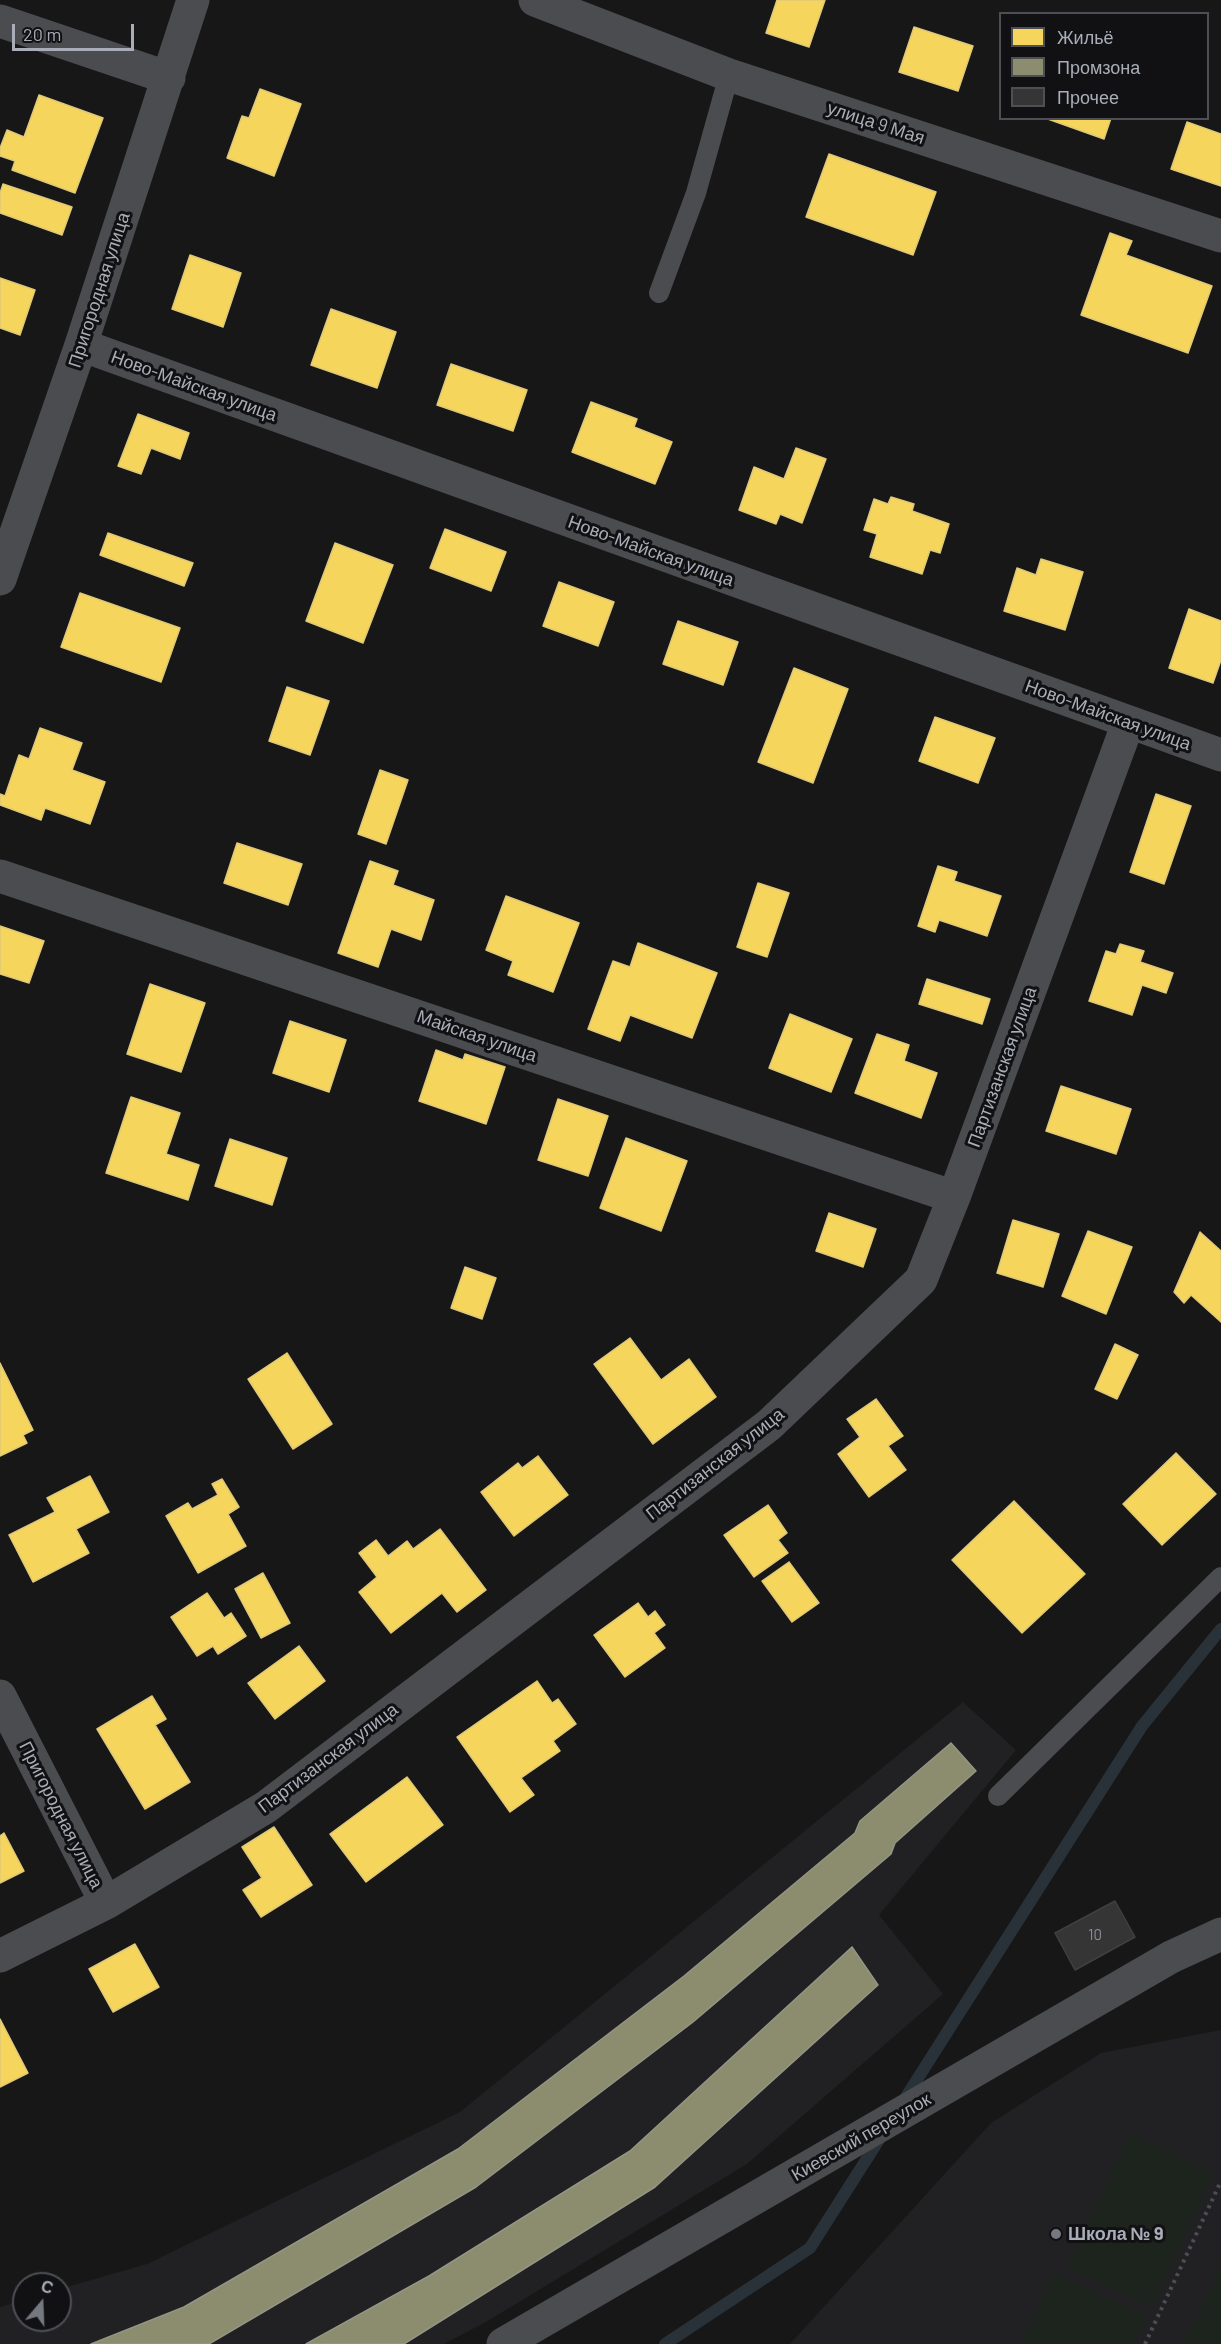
<!DOCTYPE html>
<meta charset="utf-8">
<style>
body{margin:0}
#map{position:relative;width:1221px;height:2344px;overflow:hidden;background:#171717;font-family:Barlow,sans-serif}
canvas{display:block}
.legend{position:absolute;left:999px;top:12px;width:210px;height:108px;box-sizing:border-box;background:#111113;border:2px solid #4d4f55;margin:0;padding:8px 10px;list-style:none;font-size:18px;color:#a8adb8}
.legend li{display:flex;align-items:center;gap:12px;height:30px}
.legend b{width:30px;border:2px solid #4d4f55}
.north{position:absolute;left:12px;top:2272px;width:60px;height:60px;box-sizing:border-box;background:#111113;border:2px solid #4d4f55;border-radius:50%;rotate:19deg;font-size:16px;font-weight:700;line-height:24px;text-align:center;color:#a8adb8}
.north::after{content:'';display:block;margin:auto;width:21px;height:27px;background:#757880;clip-path:polygon(50% 0,100% 100%,50% 72%,0 100%)}
.scale{position:absolute;left:12px;top:24px;width:122px;height:27px;box-sizing:border-box;border:3px solid #a8adb8;border-top:0;padding-left:8px;font-size:18px;line-height:21px;white-space:nowrap;color:#a8adb8;-webkit-text-stroke:4px #111113;paint-order:stroke}
</style>
<div id="map">
<canvas width="1221" height="2344"></canvas>
<ul class="legend">
<li><b style="height:16px;background:#f6d55c"></b>Жильё</li>
<li><b style="height:16px;background:#8c8c6e"></b>Промзона</li>
<li><b style="height:16px;background:#353536"></b>Прочее</li>
</ul>
<div class="north">С</div>
<div class="scale">20 m</div>
</div>
<script>
const ctx = document.querySelector('canvas').getContext('2d');
ctx.lineJoin = 'round';
function fillPath(path, color) { ctx.fillStyle = color; ctx.fill(path, 'evenodd'); }
const toPath = rows => new Path2D(rows.map(r => 'M' + r).join(''));
function stroke(path, color, width, dash) { ctx.strokeStyle = color; ctx.lineWidth = width; ctx.lineCap = dash ? 'butt' : 'round'; ctx.setLineDash(dash || []); ctx.stroke(path); }
function write(font, color, halo, rows, align = 'center') {
  ctx.font = font + ' Barlow,sans-serif'; ctx.lineWidth = 6; ctx.setLineDash([]); ctx.textBaseline = 'middle'; ctx.strokeStyle = halo; ctx.fillStyle = color; for (const [text, x, y, turn = 0] of rows) {
    ctx.save(); ctx.translate(x, y); ctx.rotate((+turn || 0) * Math.PI / 180); ctx.textAlign = isNaN(turn) ? turn : align; if (halo) ctx.strokeText(text, 0, 0); ctx.fillText(text, 0, 0); ctx.restore();
  }
}
fillPath(toPath([
 [963,1702,1016,1750,879,1915,943,1994,747,2164,486,2322,444,2344,0,2344,0,2307,24,2300,24,2320,60,2320,60,2289,147,2264,460,2112],
 [1221,2030,1221,2344,790,2344,991,2123,1101,2053]
]), '#212123');
fillPath(toPath([
 [1129,2134,1214,2173,1152,2307,1067,2267],
 [1221,2266,1221,2344,1184,2344],
 [1054,2273,1147,2316,1134,2344,1021,2344]
]), '#1d241e');
const homes = toPath([
 [777,0,825,0,809,47,766,33,777,0],
 [914,27,973,46,958,91,899,72,914,27],
 [260,89,301,104,274,176,227,158,242,116,249,118,260,89],
 [39,95,103,118,75,193,12,170,15,161,0,156,0,148,7,130,24,137,39,95],
 [1045,118,1111,118,1104,139,1045,118],
 [1187,122,1221,134,1221,186,1171,169,1187,122],
 [829,154,936,192,913,255,806,217,829,154],
 [3,184,72,207,62,235,0,213,0,193,3,184],
 [1110,233,1132,241,1126,255,1212,286,1188,353,1081,315,1110,233],
 [190,255,241,273,223,327,172,309,190,255],
 [0,278,35,290,20,335,0,328,0,278],
 [331,309,396,332,377,388,311,365,331,309],
 [451,364,527,390,513,431,437,405,451,364],
 [591,402,637,419,634,427,672,442,655,484,572,452,591,402],
 [138,414,189,433,180,459,151,448,141,474,118,466,138,414],
 [796,448,826,459,802,523,780,514,776,524,739,510,754,467,784,479,796,448],
 [891,497,914,504,912,511,949,524,940,553,930,550,922,574,870,557,877,534,864,530,874,499,888,504,891,497],
 [445,529,506,552,491,591,430,568,445,529],
 [108,533,193,563,184,586,100,555,108,533],
 [335,543,393,565,363,643,306,621,335,543],
 [1041,559,1083,572,1065,630,1004,611,1017,568,1036,575,1041,559],
 [559,582,614,602,598,646,543,626,559,582],
 [80,593,180,628,161,682,61,647,80,593],
 [1189,609,1221,621,1221,660,1213,683,1169,668,1189,609],
 [678,621,738,642,723,685,663,664,678,621],
 [794,668,848,689,813,783,758,762,794,668],
 [287,687,329,701,310,755,269,741,287,687],
 [935,717,995,738,978,783,919,761,935,717],
 [40,728,82,743,72,770,105,782,90,824,45,808,41,820,0,805,0,794,5,796,19,755,29,759,40,728],
 [380,770,408,780,386,844,358,834,380,770],
 [1156,794,1191,806,1164,884,1130,872,1156,794],
 [237,843,302,864,288,905,224,883,237,843],
 [370,861,398,871,393,885,434,900,421,940,391,929,378,967,338,953,370,861],
 [938,866,957,872,954,881,1001,896,987,936,939,920,935,932,918,926,938,866],
 [758,883,789,893,767,957,737,947,758,883],
 [506,896,579,923,553,992,508,975,513,961,486,950,506,896],
 [0,926,44,941,29,983,0,974,0,926],
 [638,943,717,973,692,1038,630,1015,620,1041,588,1029,613,961,630,967,638,943],
 [1120,944,1144,951,1140,962,1173,973,1166,993,1142,985,1132,1015,1089,1001,1106,951,1116,954,1120,944],
 [927,979,990,999,982,1024,919,1004,927,979],
 [150,984,205,1003,181,1072,127,1054,150,984],
 [790,1014,852,1039,831,1092,769,1068,790,1014],
 [290,1021,346,1040,329,1092,273,1073,290,1021],
 [877,1034,909,1045,904,1061,937,1073,921,1118,855,1093,877,1034],
 [436,1050,463,1060,465,1054,505,1067,486,1124,419,1101,436,1050],
 [1061,1086,1131,1109,1116,1154,1046,1131,1061,1086],
 [131,1097,180,1113,166,1154,199,1165,188,1200,106,1173,131,1097],
 [558,1099,608,1116,588,1176,538,1160,558,1099],
 [626,1138,687,1161,661,1231,600,1208,626,1138],
 [230,1139,287,1158,272,1205,215,1186,230,1139],
 [829,1213,876,1229,863,1267,816,1251,829,1213],
 [1013,1220,1059,1234,1043,1287,997,1273,1013,1220],
 [1088,1231,1132,1247,1106,1314,1062,1296,1088,1231],
 [1200,1232,1221,1251,1221,1322,1191,1295,1184,1303,1174,1292,1200,1232],
 [465,1267,496,1278,482,1319,451,1308,465,1267],
 [630,1338,661,1380,689,1359,716,1397,653,1444,594,1364,630,1338],
 [1115,1344,1138,1355,1117,1399,1095,1389,1115,1344],
 [287,1353,332,1424,293,1449,248,1379,287,1353],
 [0,1363,33,1430,23,1435,27,1443,0,1456,0,1363],
 [876,1399,903,1436,888,1446,906,1470,869,1497,838,1454,860,1437,847,1419,876,1399],
 [1176,1453,1216,1494,1162,1545,1123,1504,1176,1453],
 [538,1456,568,1495,514,1536,481,1492,518,1463,522,1468,538,1456],
 [90,1476,109,1512,76,1529,89,1553,33,1582,9,1535,55,1512,47,1498,90,1476],
 [222,1479,239,1507,228,1514,246,1546,198,1573,166,1516,188,1503,192,1509,218,1495,212,1484,222,1479],
 [1014,1501,1085,1574,1022,1633,952,1560,1014,1501],
 [768,1505,787,1533,778,1540,788,1553,754,1577,724,1535,768,1505],
 [440,1529,486,1590,457,1612,442,1593,391,1633,359,1592,377,1577,359,1553,376,1540,388,1556,407,1541,413,1549,440,1529],
 [789,1562,819,1603,792,1622,762,1581,789,1562],
 [263,1573,290,1623,261,1638,235,1589,263,1573],
 [207,1593,224,1618,231,1613,246,1636,218,1654,213,1646,197,1656,171,1617,207,1593],
 [638,1603,648,1617,655,1611,665,1625,654,1633,665,1648,625,1677,594,1635,638,1603],
 [299,1646,325,1681,275,1719,248,1683,299,1646],
 [537,1681,552,1703,558,1699,576,1724,553,1741,560,1751,521,1778,534,1795,510,1812,457,1737,537,1681],
 [152,1696,166,1719,155,1725,190,1782,145,1809,97,1729,152,1696],
 [407,1777,443,1825,366,1882,330,1834,407,1777],
 [274,1827,312,1885,261,1917,243,1890,262,1878,242,1847,274,1827],
 [4,1833,24,1871,0,1883,0,1836,4,1833],
 [135,1944,159,1987,113,2012,89,1969,135,1944],
 [0,2019,28,2073,0,2087,0,2019]
]);
fillPath(homes, '#f6d55c');
stroke(homes, '#dfc978', 1.5);
const industry = toPath([
 [951,1743,976,1771,895,1843,891,1854,693,2022,476,2187,209,2344,91,2344,184,2307,458,2149,684,1976,855,1833,860,1821,951,1743],
 [852,1947,878,1985,655,2187,404,2344,306,2344,429,2276,630,2151,852,1947]
]);
fillPath(industry, '#8c8c6e');
stroke(industry, '#949684', 1.5);
stroke(toPath([
 [904,2100,1142,1726,1221,1629],
 [665,2344,810,2248,882,2135]
]), '#2a3239', 12);
const building = toPath([
 [1115,1901,1135,1937,1075,1970,1055,1933,1115,1901]
]);
fillPath(building, '#353536');
stroke(building, '#3f4043', 1.5);
stroke(toPath([
 [1145,2344,1221,2181]
]), '#4d4e52', 4, [3, 4.5]);
stroke(toPath([
 [659,293,696,193,729,75],
 [998,1796,1221,1577]
]), '#4b4c50', 20);
stroke(toPath([
 [535,0,729,75,1221,236],
 [0,21,169,78],
 [81,345,1221,755],
 [0,579,81,345,193,0],
 [0,876,954,1197],
 [0,1696,106,1903],
 [0,1956,106,1903,266,1807,769,1425,921,1280,954,1197,1128,723],
 [503,2344,1171,1957,1221,1934]
]), '#4b4c50', 33);
for (const [x, y, r, color] of [
 [1056,2234,6,"#757880"]
]) { const dot = new Path2D(); dot.arc(x, y, r, 0, 2 * Math.PI); ctx.fillStyle = color; ctx.fill(dot); stroke(dot, '#111113', 2); }
write('15px', '#8b8f98', null, [
 ["10",1095,1935]
]);
write('18px', '#a8adb8', '#111113', [
 ["улица 9 Мая",876,123,18],
 ["Пригородная улица",99,290,-72],
 ["Ново-Майская улица",194,386,20],
 ["Ново-Майская улица",651,551,20],
 ["Ново-Майская улица",1108,715,20],
 ["Майская улица",477,1036,19],
 ["Партизанская улица",1002,1067,-70],
 ["Партизанская улица",715,1464,-38],
 ["Партизанская улица",328,1758,-37],
 ["Пригородная улица",61,1815,63],
 ["Киевский переулок",861,2137,-30]
]);
write('bold 18px', '#a8adb8', '#111113', [
 ["Школа № 9",1068,2234]
], 'left');
</script>
